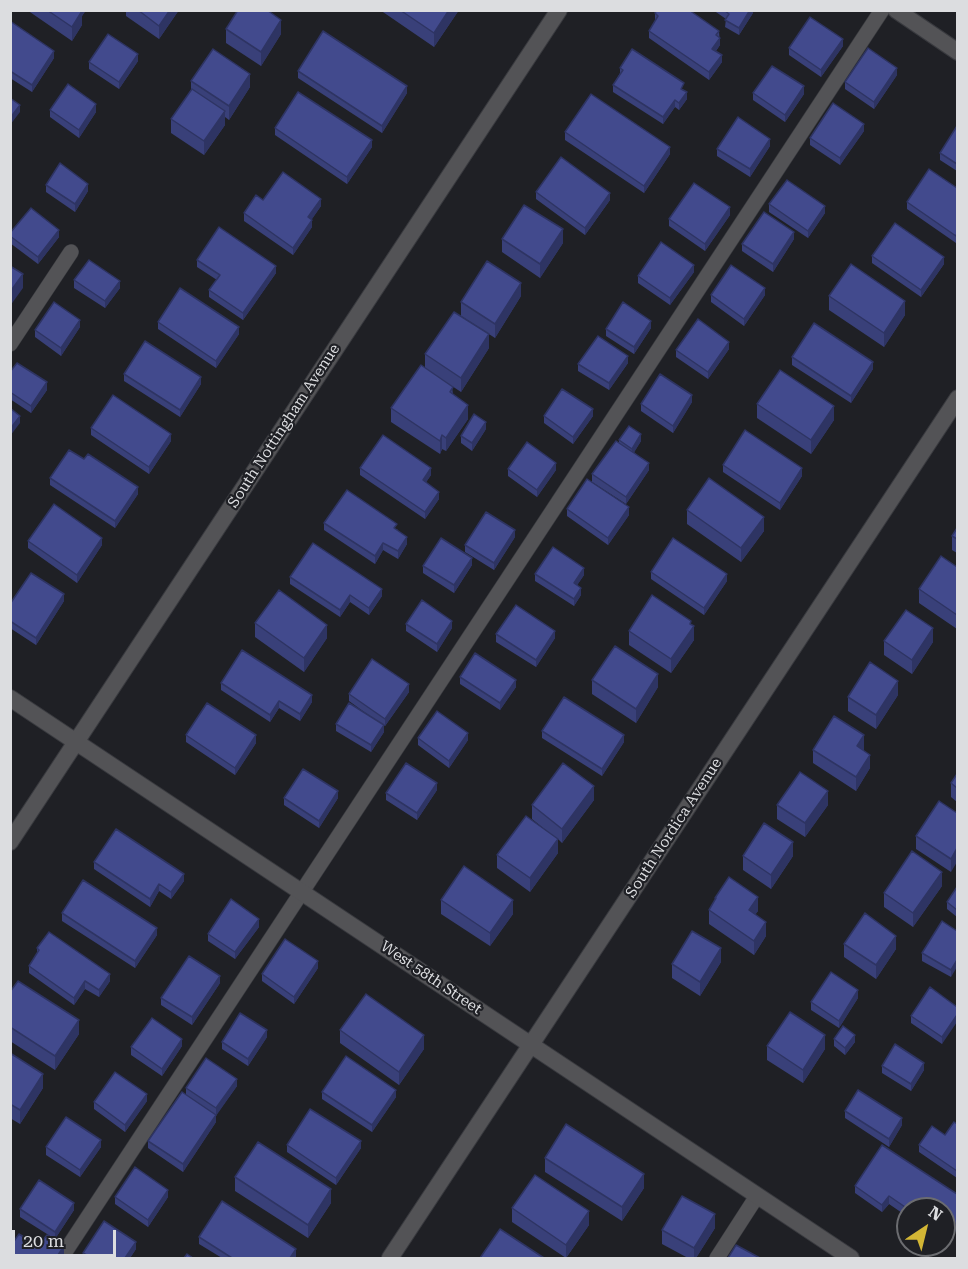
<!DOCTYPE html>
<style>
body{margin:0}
#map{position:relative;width:968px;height:1269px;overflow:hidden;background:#1f2025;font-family:"Roboto Serif",serif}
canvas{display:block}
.frame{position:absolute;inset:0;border:12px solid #dcdde0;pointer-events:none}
.north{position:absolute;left:896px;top:1197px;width:60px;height:60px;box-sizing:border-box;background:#1f2025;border:2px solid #6b6c70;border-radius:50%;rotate:35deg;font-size:16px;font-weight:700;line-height:24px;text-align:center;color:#dcdde0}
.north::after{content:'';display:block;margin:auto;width:21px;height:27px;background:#d3b635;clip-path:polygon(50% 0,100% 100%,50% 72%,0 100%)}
.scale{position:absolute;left:12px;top:1230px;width:104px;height:27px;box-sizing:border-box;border:3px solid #dcdde0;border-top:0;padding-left:8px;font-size:18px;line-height:21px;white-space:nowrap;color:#dcdde0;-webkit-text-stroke:4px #1f2025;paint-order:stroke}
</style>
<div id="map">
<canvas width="968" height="1269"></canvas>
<div class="frame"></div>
<div class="north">N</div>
<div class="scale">20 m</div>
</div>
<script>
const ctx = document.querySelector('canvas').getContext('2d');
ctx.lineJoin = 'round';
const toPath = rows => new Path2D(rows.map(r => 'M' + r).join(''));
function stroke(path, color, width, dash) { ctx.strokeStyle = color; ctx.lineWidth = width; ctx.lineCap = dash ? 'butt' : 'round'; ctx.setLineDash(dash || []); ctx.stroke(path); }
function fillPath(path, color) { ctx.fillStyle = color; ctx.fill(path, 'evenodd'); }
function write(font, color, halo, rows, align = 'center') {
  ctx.font = font + ' "Roboto Serif",serif'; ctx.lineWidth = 4.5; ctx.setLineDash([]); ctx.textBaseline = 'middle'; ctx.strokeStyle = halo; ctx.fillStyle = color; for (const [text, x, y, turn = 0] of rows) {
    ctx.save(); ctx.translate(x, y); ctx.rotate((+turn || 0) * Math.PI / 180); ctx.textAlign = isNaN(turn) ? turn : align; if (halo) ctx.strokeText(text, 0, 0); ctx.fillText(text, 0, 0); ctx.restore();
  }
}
const service = toPath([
 [10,344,71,252],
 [61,1258,882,10],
 [717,1258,757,1196]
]);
const minor = toPath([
 [896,10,958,52],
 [10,698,851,1258],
 [10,842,559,10],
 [390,1258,958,398]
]);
stroke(service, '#393a3f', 16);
stroke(minor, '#393a3f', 18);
stroke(service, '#535356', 15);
stroke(minor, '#535356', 16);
fillPath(toPath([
 [27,10,86,10,82,16,82,25,72,41],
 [126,10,179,10,159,39,126,16],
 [380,10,459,10,434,47],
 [713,10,753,10,753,13,739,35,725,27,726,19],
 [655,13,719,31,720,45,716,51,722,62,709,80,649,38,649,31,655,21],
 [10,21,54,58,32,92,10,78],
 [226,29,281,34,261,66,226,43],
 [843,46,821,77,789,55,789,48],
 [138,61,119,89,89,69,89,62],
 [620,68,684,90,687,99,679,110,675,107,663,124,613,92,613,85,620,73],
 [298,71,407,93,382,133,298,78],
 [897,75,874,109,845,89,845,82],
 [191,81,250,87,229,120,225,117,225,125,204,155,171,133,171,119,191,90],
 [753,93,804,94,785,122,753,100],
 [50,110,96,112,79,138,50,117],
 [957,126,957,171,940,160,940,153],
 [275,128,372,147,347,184,275,135],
 [864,131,840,165,810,145,810,138],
 [565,132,670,154,644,193,565,140],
 [770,146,750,177,717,156,717,149],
 [46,185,88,191,75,212,46,192],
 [957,188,957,240,956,243,907,209,907,202],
 [536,192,610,200,585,235,536,199],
 [263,200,321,206,311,220,312,227,293,255,244,221,244,213],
 [769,204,825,213,808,238,769,212],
 [730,215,705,251,669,226,669,219],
 [10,233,59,237,38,264,10,243],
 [502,239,563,243,540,278,502,252],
 [794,239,773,272,742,251,742,244],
 [872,256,944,264,921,297,872,263],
 [197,260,276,273,243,320,209,297,209,290,217,280,197,267],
 [694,272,670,305,638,283,638,276],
 [74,280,120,288,105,308,74,288],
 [711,295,765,295,744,326,711,302],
 [521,296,495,338,461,316,461,302],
 [829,296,905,315,884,347,829,310],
 [158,322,239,334,216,368,158,329],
 [80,327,61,356,35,337,35,330],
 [651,328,634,354,606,336,606,329],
 [489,348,461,392,452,386,453,395,468,419,446,451,442,449,440,454,391,422,391,408,425,368,425,354],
 [729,349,708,379,676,357,676,350],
 [792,357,873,369,851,403,792,365],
 [628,363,609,390,578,371,578,364],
 [10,372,47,390,31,413,10,399],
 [124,374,201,384,180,417,124,381],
 [692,402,673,433,641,411,641,404],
 [757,404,834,420,811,454,757,418],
 [544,416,593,416,573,444,544,423],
 [91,428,171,441,149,474,91,435],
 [486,429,472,451,461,443,461,436],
 [619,440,641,441,634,452,649,470,626,504,592,482,592,474,619,442],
 [723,465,802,476,780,510,723,472],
 [360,468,431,475,426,482,439,499,425,519,360,475],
 [508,469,556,470,537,497,508,476],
 [50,478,138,494,115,528,50,485],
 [567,509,629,515,608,545,567,516],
 [687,510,764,531,741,562,687,524],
 [324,523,397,529,407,544,398,559,383,550,375,564,324,530],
 [957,528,957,553,952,550,952,536],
 [515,537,494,570,465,552,465,545],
 [28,541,102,545,77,583,28,548],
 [472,565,454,593,423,573,423,566],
 [957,567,957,629,919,603,919,589],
 [651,572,727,581,704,615,651,579],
 [535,574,584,575,577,585,581,595,574,606,535,581],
 [290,577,382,596,369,615,350,602,340,617,290,584],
 [64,601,36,645,10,628,10,604],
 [255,623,327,638,304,672,255,637],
 [406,624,452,628,437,652,406,631],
 [691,625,694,640,671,673,629,645,629,631],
 [496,634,555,638,536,667,496,642],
 [884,641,933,642,912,674,884,655],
 [460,677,516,687,500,710,460,684],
 [592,680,658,687,636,723,592,694],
 [221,683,312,702,300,721,279,708,270,722,221,690],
 [409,692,385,726,384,725,384,732,371,752,336,731,336,724,371,717,349,701,349,694],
 [898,695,876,729,848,711,848,697],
 [542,731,624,742,602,776,542,738],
 [186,735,256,743,235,775,186,742],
 [418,738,468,740,449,768,418,745],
 [864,749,863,751,870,768,856,791,813,763,813,750],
 [957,774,957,802,951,797,951,783],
 [437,790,417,820,386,800,386,793],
 [284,798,338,798,319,828,284,805],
 [594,800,562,843,558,839,558,853,530,892,497,868,497,855,548,832,532,819,532,805],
 [777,805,828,805,805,837,777,819],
 [957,813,951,872,916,849,916,836],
 [743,856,793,856,771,889,743,870],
 [94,862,184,881,171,899,159,891,150,907,94,869],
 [942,886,913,927,884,907,884,893],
 [957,887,957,917,947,909,947,902],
 [715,898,758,911,755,914,766,936,754,955,709,924,709,910,715,900],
 [441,900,513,914,490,946,441,914],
 [62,913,157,935,135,968,62,921],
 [259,927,235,959,208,941,208,934],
 [957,931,951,977,922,961,922,953],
 [844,944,896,949,876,979,844,957],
 [37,948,110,981,99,997,85,989,74,1005,29,973,29,966,37,953],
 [721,962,700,996,672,978,672,964],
 [318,968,294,1004,262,981,262,974],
 [220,983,192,1025,161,1005,161,998],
 [10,992,79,1034,55,1070,10,1041],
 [858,998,839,1028,811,1010,811,1002],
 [957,1007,942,1044,911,1023,911,1016],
 [340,1030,424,1049,399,1085,340,1043],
 [267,1037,248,1066,222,1049,222,1042],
 [834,1039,855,1042,845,1055,834,1046],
 [182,1046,162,1076,131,1055,131,1047],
 [767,1046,825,1049,803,1083,767,1060],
 [10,1053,43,1088,20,1124,10,1118],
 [882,1066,924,1070,911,1091,882,1073],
 [237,1086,216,1115,216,1122,183,1172,148,1148,148,1141,186,1095,186,1088],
 [322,1092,396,1097,372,1132,322,1099],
 [147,1101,125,1132,94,1109,94,1102],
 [845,1111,902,1125,889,1147,845,1118],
 [957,1124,957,1178,919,1152,919,1145,945,1135],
 [287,1145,361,1148,336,1185,287,1152],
 [46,1147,101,1147,80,1177,46,1155],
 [545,1158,644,1188,622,1221,545,1172],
 [235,1177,331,1203,308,1238,235,1191],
 [855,1186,957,1194,948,1243,944,1240,944,1209,908,1209,908,1217,889,1204,882,1212,855,1193],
 [115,1197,168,1197,148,1227,115,1204],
 [512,1208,589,1225,566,1258,512,1222],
 [20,1209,74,1210,55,1239,20,1217],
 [715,1228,696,1258,688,1258,662,1244,662,1230],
 [199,1237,296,1256,295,1258,222,1258,199,1244],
 [136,1249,130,1258,83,1258,83,1253]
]), '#394079');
fillPath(toPath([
 [78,10,86,10,82,16,82,25,72,41,72,27],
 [170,10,179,10,159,39,159,26],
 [449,10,459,10,434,47,434,33],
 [750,10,753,10,753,13,739,35,739,28],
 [281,20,281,34,261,66,261,52],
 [720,38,720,45,712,56,712,49],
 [843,39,843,46,821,77,821,70],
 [54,51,54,58,32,92,32,85],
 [138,54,138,61,119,89,119,82],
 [722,55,722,62,709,80,709,72],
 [897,68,897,75,874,109,874,102],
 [250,74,250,87,229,120,229,106],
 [407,86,407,93,382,133,382,126],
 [804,86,804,94,785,122,785,115],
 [687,92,687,99,679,110,679,103],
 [675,100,675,107,663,124,663,117],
 [96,104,96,112,79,138,79,130],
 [20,105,20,112,10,125,10,118],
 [225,111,225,125,204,155,204,141],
 [864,124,864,131,840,165,840,158],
 [770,139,770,146,750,177,750,169],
 [372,140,372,147,347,184,347,177],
 [670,147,670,154,644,193,644,186],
 [88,184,88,191,75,212,75,204],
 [610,193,610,200,585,235,585,228],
 [321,199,321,206,308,225,308,217],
 [825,206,825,213,808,238,808,231],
 [730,207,730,215,705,251,705,244],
 [312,220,312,227,293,255,293,248],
 [563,229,563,243,540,278,540,264],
 [59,230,59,237,38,264,38,257],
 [794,232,794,239,773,272,773,264],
 [944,257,944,264,921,297,921,290],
 [694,265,694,272,670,305,670,298],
 [276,266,276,273,243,320,243,313],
 [23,274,23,288,10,306,10,292],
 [120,281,120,288,105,308,105,301],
 [521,283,521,296,495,338,495,324],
 [765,288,765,295,744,326,744,319],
 [905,301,905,315,884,347,884,333],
 [80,320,80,327,61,356,61,348],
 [651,321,651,328,634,354,634,347],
 [239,327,239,334,216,368,216,361],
 [489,334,489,348,461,392,461,378],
 [729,342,729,349,708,379,708,372],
 [628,356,628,363,609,390,609,383],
 [873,362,873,369,851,403,851,396],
 [201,377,201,384,180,417,180,410],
 [47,382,47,390,31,413,31,406],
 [692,395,692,402,673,433,673,426],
 [468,405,468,419,446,451,446,438],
 [834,406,834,420,811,454,811,440],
 [593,409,593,416,573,444,573,437],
 [20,416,20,423,10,436,10,429],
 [486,422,486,429,472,451,472,443],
 [171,434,171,441,149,474,149,467],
 [641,434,641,441,632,456,632,449],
 [442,435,442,449,440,454,440,441],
 [556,463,556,470,537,497,537,490],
 [649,463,649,470,626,504,626,497],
 [431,468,431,475,423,487,423,480],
 [802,468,802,476,780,510,780,503],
 [138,487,138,494,115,528,115,521],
 [439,492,439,499,425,519,425,512],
 [629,507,629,515,608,545,608,538],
 [764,517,764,531,741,562,741,548],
 [515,530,515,537,494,570,494,563],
 [407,537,407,544,398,559,398,551],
 [102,538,102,545,77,583,77,575],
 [383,543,383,550,375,564,375,556],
 [472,558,472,565,454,593,454,585],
 [584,568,584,575,574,590,574,583],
 [727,574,727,581,704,615,704,608],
 [581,588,581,595,574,606,574,599],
 [382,589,382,596,369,615,369,608],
 [64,594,64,601,36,645,36,638],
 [350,595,350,602,340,617,340,610],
 [452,621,452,628,437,652,437,644],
 [691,621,691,630,694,626,694,640,671,673,671,659],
 [327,625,327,638,304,672,304,658],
 [933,628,933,642,912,674,912,660],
 [555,631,555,638,536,667,536,660],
 [658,674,658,687,636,723,636,709],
 [516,680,516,687,500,710,500,703],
 [898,681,898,695,876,729,876,715],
 [409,684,409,692,385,726,385,719],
 [312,695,312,702,300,721,300,714],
 [279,701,279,708,270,722,270,715],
 [384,725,384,732,371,752,371,745],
 [468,733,468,740,449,768,449,761],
 [256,735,256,743,235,775,235,768],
 [624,735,624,742,602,776,602,769],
 [864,735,864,749,857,760,857,746],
 [870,755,870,768,856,791,856,777],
 [437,783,437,790,417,820,417,813],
 [594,786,594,800,562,843,562,829],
 [338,791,338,798,319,828,319,821],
 [828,791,828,805,805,837,805,823],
 [558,839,558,853,530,892,530,878],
 [793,842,793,856,771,889,771,875],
 [957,848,957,862,951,872,951,859],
 [942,872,942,886,913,927,913,913],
 [184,874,184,881,171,899,171,892],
 [159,884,159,891,150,907,150,899],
 [758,897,758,911,749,924,749,910],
 [513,900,513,914,490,946,490,933],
 [259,919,259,927,235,959,235,952],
 [766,922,766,936,754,955,754,941],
 [157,928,157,935,135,968,135,961],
 [896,936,896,949,876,979,876,965],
 [721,948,721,962,700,996,700,982],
 [957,960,957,967,951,977,951,970],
 [318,961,318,968,294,1004,294,997],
 [110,974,110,981,99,997,99,990],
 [220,976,220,983,192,1025,192,1017],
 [85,981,85,989,74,1005,74,998],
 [858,990,858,998,839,1028,839,1021],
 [957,1015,957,1022,942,1044,942,1037],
 [79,1020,79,1034,55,1070,55,1056],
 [267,1030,267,1037,248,1066,248,1059],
 [424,1035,424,1049,399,1085,399,1072],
 [825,1035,825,1049,803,1083,803,1070],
 [855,1035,855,1042,845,1055,845,1048],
 [182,1039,182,1046,162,1076,162,1069],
 [924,1063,924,1070,911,1091,911,1084],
 [43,1074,43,1088,20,1124,20,1110],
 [237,1079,237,1086,216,1116,216,1108],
 [396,1090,396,1097,372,1132,372,1125],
 [147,1094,147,1101,125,1132,125,1125],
 [216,1115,216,1122,183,1172,183,1164],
 [902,1118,902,1125,889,1147,889,1139],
 [101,1140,101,1147,80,1177,80,1170],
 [361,1141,361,1148,336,1185,336,1178],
 [644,1174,644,1188,622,1221,622,1207],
 [331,1189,331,1203,308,1238,308,1225],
 [168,1190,168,1197,148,1227,148,1220],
 [889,1196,889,1204,882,1212,882,1205],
 [74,1203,74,1210,55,1239,55,1232],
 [589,1211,589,1225,566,1258,566,1245],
 [715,1214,715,1228,696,1258,694,1258,694,1248],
 [957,1222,957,1229,948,1243,948,1236],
 [136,1242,136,1249,130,1258,125,1258],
 [64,1246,64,1254,61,1258,56,1258],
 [296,1249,296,1256,295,1258,290,1258]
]), '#2e3463');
const building = toPath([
 [47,10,81,10,82,11,72,27,47,10],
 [138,10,170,10,159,26,138,10],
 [238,10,267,10,281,20,261,52,226,29,238,10],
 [400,10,449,10,434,33,400,10],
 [657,10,689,10,719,31,716,35,720,38,712,49,722,55,709,72,649,31,658,16,655,13,657,10],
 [724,10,750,10,739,28,725,20,729,14,724,10],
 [810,17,843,39,821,70,789,48,810,17],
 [10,21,54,51,32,85,10,71,10,21],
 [323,31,407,86,382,126,298,71,323,31],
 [108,34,138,54,119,82,89,62,108,34],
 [868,48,897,68,874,102,845,82,868,48],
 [213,49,250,74,229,106,191,81,213,49],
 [632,49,684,83,681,89,687,92,679,103,675,100,663,117,613,85,623,70,620,68,632,49],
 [772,66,804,86,785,115,753,93,772,66],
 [68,84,96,104,79,130,50,110,68,84],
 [192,89,225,111,204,141,171,119,192,89],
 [298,92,372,140,347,177,275,128,298,92],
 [591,94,670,147,644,186,565,132,591,94],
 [10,98,20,105,10,118,10,98],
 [833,103,864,124,840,158,810,138,833,103],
 [738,117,770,139,750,169,717,149,738,117],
 [957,126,957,164,940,153,957,126],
 [561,157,610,193,585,228,536,192,561,157],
 [60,163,88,184,75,204,46,185,60,163],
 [929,169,957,188,957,233,956,236,907,202,929,169],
 [283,172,321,199,308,217,312,220,293,248,244,213,256,195,263,200,283,172],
 [787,180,825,206,808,231,769,204,787,180],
 [694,183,730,207,705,244,669,219,694,183],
 [524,205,563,229,540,264,502,239,524,205],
 [31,208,59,230,38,257,10,236,10,233,31,208],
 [764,212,794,232,773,264,742,244,764,212],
 [895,223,944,257,921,290,872,256,895,223],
 [219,227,276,266,243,313,209,290,220,275,197,260,219,227],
 [661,242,694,265,670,298,638,276,661,242],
 [89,260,120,281,105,301,74,280,89,260],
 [487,261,521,283,495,324,461,302,487,261],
 [851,264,905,301,884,333,829,296,851,264],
 [731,265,765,288,744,319,711,295,731,265],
 [10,266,23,274,10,292,10,266],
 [180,288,239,327,216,361,158,322,180,288],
 [54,302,80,320,61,348,35,330,54,302],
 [623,302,651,321,634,347,606,329,623,302],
 [454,312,489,334,461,378,425,354,454,312],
 [698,319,729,342,708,372,676,350,698,319],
 [814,323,873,362,851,396,792,357,814,323],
 [598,336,628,356,609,383,578,364,598,336],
 [145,341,201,377,180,410,124,374,145,341],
 [17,363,47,382,31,406,10,392,10,372,17,363],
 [421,365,453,387,450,392,468,405,446,438,442,435,440,441,391,408,421,365],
 [780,370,834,406,811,440,757,404,780,370],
 [660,374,692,395,673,426,641,404,660,374],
 [562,389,593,409,573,437,544,416,562,389],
 [113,395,171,434,149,467,91,428,113,395],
 [10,408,20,416,10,429,10,408],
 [474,414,486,422,472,443,461,436,474,414],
 [629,426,641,434,632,449,619,440,629,426],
 [745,430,802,468,780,503,723,465,745,430],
 [383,435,431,468,423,480,439,492,425,512,360,468,383,435],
 [616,441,649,463,626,497,592,474,616,441],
 [527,442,556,463,537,490,508,469,527,442],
 [69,450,84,459,88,454,138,487,115,521,50,478,69,450],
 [709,478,764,517,741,548,687,510,709,478],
 [587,479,629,507,608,538,567,509,587,479],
 [347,490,397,524,394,528,407,537,398,551,383,543,375,556,324,523,347,490],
 [54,504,102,538,77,575,28,541,54,504],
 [486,512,515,530,494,563,465,545,486,512],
 [957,528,957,539,952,536,957,528],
 [441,538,472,558,454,585,423,566,441,538],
 [673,538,727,574,704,608,651,572,673,538],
 [313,543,382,589,369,608,350,595,340,610,290,577,313,543],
 [553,547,584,568,574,583,581,588,574,599,535,574,553,547],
 [941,556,957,567,957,615,919,589,941,556],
 [31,573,64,594,36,638,10,621,10,604,31,573],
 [279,590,327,625,304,658,255,623,279,590],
 [652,595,691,621,690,624,694,626,671,659,629,631,652,595],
 [422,600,452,621,437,644,406,624,422,600],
 [516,605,555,631,536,660,496,634,516,605],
 [906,610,933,628,912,660,884,641,906,610],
 [615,646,658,674,636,709,592,680,615,646],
 [242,650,312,695,300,714,279,701,270,715,221,683,242,650],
 [475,653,516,680,500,703,460,677,475,653],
 [372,659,409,684,385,719,349,694,372,659],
 [870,662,898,681,876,715,848,697,870,662],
 [564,697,624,735,602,769,542,731,564,697],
 [207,703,256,735,235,768,186,735,207,703],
 [349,703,384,725,371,745,336,724,349,703],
 [437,711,468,733,449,761,418,738,437,711],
 [834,716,864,735,857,746,870,755,856,777,813,750,834,716],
 [406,763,437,783,417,813,386,793,406,763],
 [563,763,594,786,562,829,532,805,563,763],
 [303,769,338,791,319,821,284,798,303,769],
 [800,772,828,791,805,823,777,805,800,772],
 [957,774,957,788,951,783,957,774],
 [939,801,957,813,957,848,951,859,916,836,939,801],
 [526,816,558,839,530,878,497,855,526,816],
 [764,823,793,842,771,875,743,856,764,823],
 [116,829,184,874,171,892,159,884,150,899,94,862,116,829],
 [912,851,942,872,913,913,884,893,912,851],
 [464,866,513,900,490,933,441,900,464,866],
 [729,877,758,897,749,910,766,922,754,941,709,910,716,898,715,898,729,877],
 [83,880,157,928,135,961,62,913,83,880],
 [957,887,957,910,947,902,957,887],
 [231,899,259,919,235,952,208,934,231,899],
 [865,913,896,936,876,965,844,944,865,913],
 [942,921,957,931,957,960,951,970,922,953,942,921],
 [692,931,721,948,700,982,672,964,692,931],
 [49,932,110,974,99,990,85,981,74,998,29,966,39,950,37,948,49,932],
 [285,939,318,961,294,997,262,974,285,939],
 [189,956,220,976,192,1017,161,998,189,956],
 [831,972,858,990,839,1021,811,1002,831,972],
 [18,981,79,1020,55,1056,10,1027,10,992,18,981],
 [930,987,957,1007,957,1015,942,1037,911,1016,930,987],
 [366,994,424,1035,399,1072,340,1030,366,994],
 [790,1012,825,1035,803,1070,767,1046,790,1012],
 [240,1013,267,1030,248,1059,222,1042,240,1013],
 [152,1018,182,1039,162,1069,131,1047,152,1018],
 [843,1026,855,1035,845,1048,834,1039,843,1026],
 [895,1044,924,1063,911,1084,882,1066,895,1044],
 [10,1053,43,1074,20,1110,10,1104,10,1053],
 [346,1056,396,1090,372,1125,322,1092,346,1056],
 [206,1058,237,1079,216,1108,186,1088,206,1058],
 [115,1072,147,1094,125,1125,94,1102,115,1072],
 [858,1090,902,1118,889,1139,845,1111,858,1090],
 [182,1092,216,1115,183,1164,148,1141,182,1092],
 [310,1109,361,1141,336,1178,287,1145,310,1109],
 [66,1117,101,1140,80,1170,46,1147,66,1117],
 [954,1122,957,1124,957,1171,919,1145,932,1126,945,1135,954,1122],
 [566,1124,644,1174,622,1207,545,1158,566,1124],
 [258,1142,331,1189,308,1225,235,1177,258,1142],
 [882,1145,957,1194,957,1222,948,1236,944,1233,944,1209,908,1209,889,1196,882,1205,855,1186,882,1145],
 [135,1167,168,1190,148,1220,115,1197,135,1167],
 [535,1175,589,1211,566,1245,512,1208,535,1175],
 [39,1180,74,1203,55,1232,20,1209,39,1180],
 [682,1196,715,1214,694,1248,662,1230,682,1196],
 [222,1201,296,1249,290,1258,232,1258,199,1237,222,1201],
 [104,1221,136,1242,125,1258,92,1258,83,1253,104,1221],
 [500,1229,544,1258,480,1258,500,1229],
 [19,1234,38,1246,47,1235,64,1246,56,1258,51,1257,50,1258,10,1258,10,1247,19,1234],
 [736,1245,760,1258,728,1258,736,1245],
 [187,1254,193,1258,184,1258,187,1254]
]);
fillPath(building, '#424a8d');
stroke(building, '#2e3463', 1.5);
write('15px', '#dcdde0', '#1f2025', [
 ["South Nottingham Avenue",284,426,-57],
 ["South Nordica Avenue",674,828,-57],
 ["West 58th Street",431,978,34]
]);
</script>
